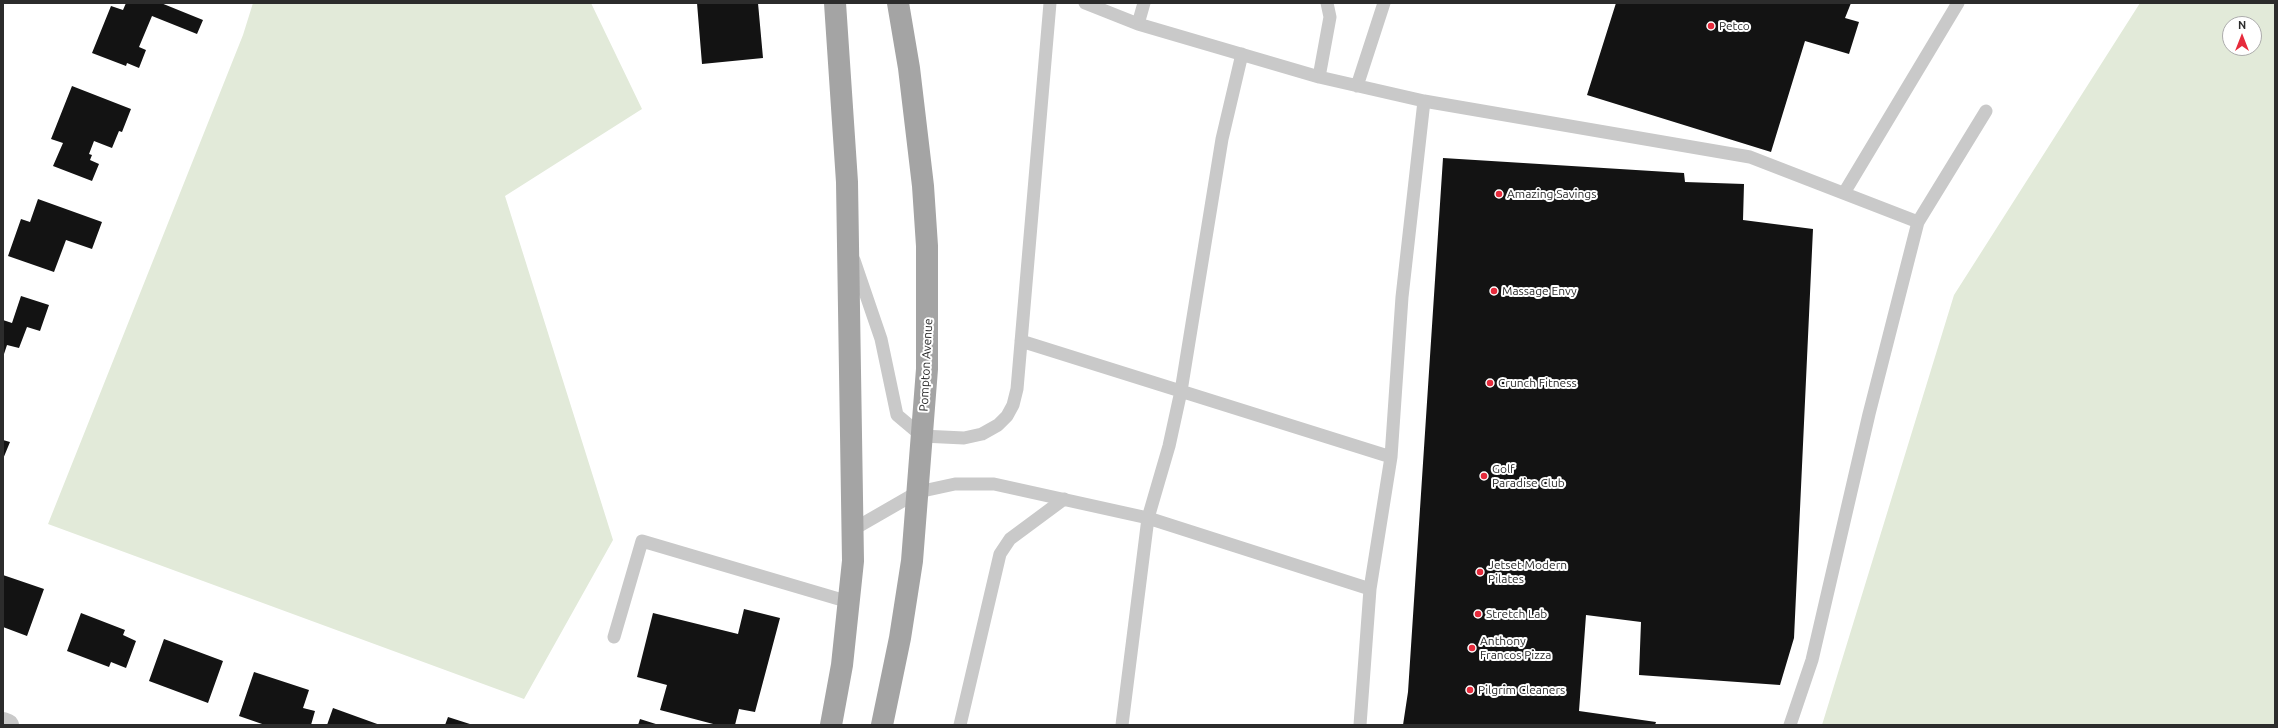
<!DOCTYPE html>
<style>
body{margin:0}
#map{position:relative;width:2278px;height:728px;overflow:hidden;background:#fff;font-family:Ubuntu,sans-serif}
canvas{display:block}
.frame{position:absolute;inset:0;border:4px solid #2c2c2c;pointer-events:none}
.north{position:absolute;left:2222px;top:16px;width:40px;height:40px;box-sizing:border-box;background:#fff;border:1px solid #ababab;border-radius:50%;rotate:0deg;font-size:11px;font-weight:700;line-height:16px;text-align:center;color:#2c2c2c}
.north::after{content:'';display:block;margin:auto;width:14px;height:18px;background:#e62b3c;clip-path:polygon(50% 0,100% 100%,50% 72%,0 100%)}
</style>
<div id="map">
<canvas width="2278" height="728"></canvas>
<div class="frame"></div>
<div class="north">N</div>
</div>
<script>
const ctx = document.querySelector('canvas').getContext('2d');
ctx.lineJoin = 'round';
function fillPath(path, color) { ctx.fillStyle = color; ctx.fill(path, 'evenodd'); }
const toPath = rows => new Path2D(rows.map(r => 'M' + r).join(''));
function stroke(path, color, width, dash) { ctx.strokeStyle = color; ctx.lineWidth = width; ctx.lineCap = dash ? 'butt' : 'round'; ctx.setLineDash(dash || []); ctx.stroke(path); }
function write(font, color, halo, rows, align = 'center') {
  ctx.font = font + ' Ubuntu,sans-serif'; ctx.lineWidth = 4; ctx.setLineDash([]); ctx.textBaseline = 'middle'; ctx.strokeStyle = halo; ctx.fillStyle = color; for (const [text, x, y, turn = 0] of rows) {
    ctx.save(); ctx.translate(x, y); ctx.rotate((+turn || 0) * Math.PI / 180); ctx.textAlign = isNaN(turn) ? turn : align; if (halo) ctx.strokeText(text, 0, 0); ctx.fillText(text, 0, 0); ctx.restore();
  }
}
fillPath(toPath([
 [253,3,591,3,642,109,505,196,613,540,524,699,48,524,243,35],
 [2140,3,2275,3,2275,725,1822,725,1954,295],
 [2230,24,2254,24,2254,48,2230,48]
]), '#e2ead9');
fillPath(toPath([
 [126,3,161,3,203,20,197,34,152,16,139,47,146,50,139,68,127,63,126,66,92,53,111,6,123,10],
 [697,3,758,3,763,58,702,64],
 [1616,3,1851,3,1845,18,1859,22,1849,54,1805,41,1771,152,1587,95],
 [72,86,131,109,122,132,119,131,112,148,94,141,89,154,92,155,90,160,99,164,92,181,53,166,63,143,51,139],
 [1443,158,1684,173,1685,182,1744,184,1743,220,1813,229,1794,638,1780,685,1639,675,1641,622,1586,615,1579,711,1656,722,1655,725,1403,725,1408,692],
 [38,199,102,222,92,249,66,240,54,272,8,256,21,219,30,222],
 [21,296,49,305,40,331,27,327,19,348,7,345,3,357,3,320,12,323],
 [3,440,10,442,3,459],
 [3,575,44,589,27,636,3,627],
 [744,609,780,618,755,712,739,709,735,725,717,725,660,710,667,685,637,677,653,613,738,634],
 [81,613,125,630,123,635,136,641,126,668,111,662,109,667,67,651],
 [164,639,223,661,208,703,149,681],
 [254,672,309,690,303,708,315,711,311,725,265,725,239,716],
 [333,708,380,725,327,725],
 [448,717,473,725,445,725],
 [640,719,659,725,638,725]
]), '#131313');
stroke(toPath([
 [1085,3,1138,24,1319,77,1424,101,1750,157,1918,222,1869,414,1812,660,1790,725],
 [1138,24,1144,3],
 [1319,77,1330,17,1327,3],
 [1357,86,1384,3],
 [1844,193,1958,3],
 [1918,222,1986,111],
 [854,260,881,339,897,415,922,436,964,438,982,434,998,425,1007,416,1013,405,1017,389,1050,3],
 [1021,341,1391,457],
 [852,530,918,492,955,484,994,484,1148,518,1370,589],
 [614,637,642,541,849,602],
 [960,725,1000,554,1010,539,1064,499],
 [1122,725,1148,518,1169,446,1181,391,1222,139,1242,54],
 [1360,725,1370,589,1391,457,1402,297,1424,101]
]), '#c9c9c9', 13);
stroke(toPath([
 [3,723,8,725]
]), '#c9c9c9', 22);
stroke(toPath([
 [831,725,842,665,853,561,847,182,835,3],
 [882,725,900,638,912,561,927,369,927,246,923,186,909,68,898,3]
]), '#a4a4a4', 22);
for (const [x, y, r, color] of [
 [1711,26,4,"#e62b3c"],
 [1499,194,4,"#e62b3c"],
 [1494,291,4,"#e62b3c"],
 [1490,383,4,"#e62b3c"],
 [1484,476,4,"#e62b3c"],
 [1480,572,4,"#e62b3c"],
 [1478,614,4,"#e62b3c"],
 [1472,648,4,"#e62b3c"],
 [1470,690,4,"#e62b3c"]
]) { const dot = new Path2D(); dot.arc(x, y, r, 0, 2 * Math.PI); ctx.fillStyle = color; ctx.fill(dot); stroke(dot, '#fff', 1.5); }
write('12px', '#2c2c2c', '#fff', [
 ["Petco",1719,26],
 ["Amazing Savings",1507,194],
 ["Massage Envy",1502,291],
 ["Crunch Fitness",1498,383],
 ["Golf",1492,469],
 ["Paradise Club",1492,483],
 ["Jetset Modern",1488,565],
 ["Pilates",1488,579],
 ["Stretch Lab",1486,614],
 ["Anthony",1480,641],
 ["Francos Pizza",1480,655],
 ["Pilgrim Cleaners",1478,690]
], 'left');
write('12px', '#2c2c2c', '#fff', [
 ["Pompton Avenue",926,365,-87]
]);
</script>
